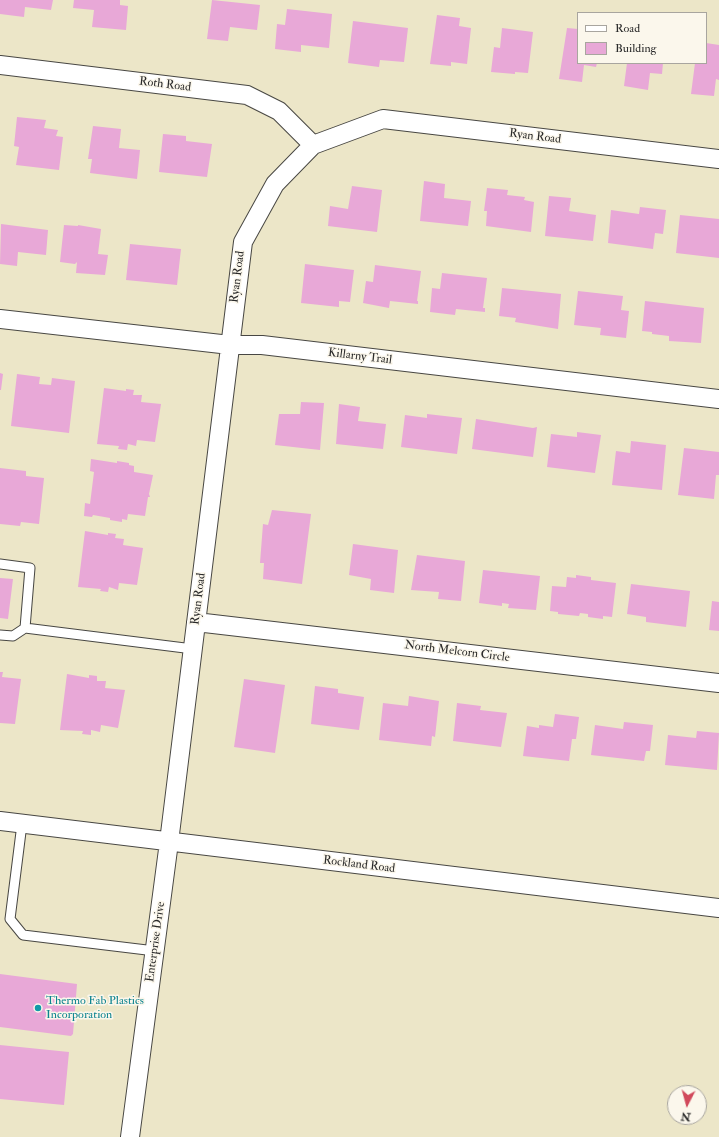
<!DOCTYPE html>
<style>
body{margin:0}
#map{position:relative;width:719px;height:1137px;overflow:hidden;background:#ece6c8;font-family:"IM FELL Double Pica",serif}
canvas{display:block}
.legend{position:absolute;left:577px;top:12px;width:130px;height:52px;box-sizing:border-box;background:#fbf7ec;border:1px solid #a8a59f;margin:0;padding:5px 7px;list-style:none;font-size:12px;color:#2b2b2b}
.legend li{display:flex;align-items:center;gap:8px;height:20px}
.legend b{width:20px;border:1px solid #a8a59f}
.north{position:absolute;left:667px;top:1085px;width:40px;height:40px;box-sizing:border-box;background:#fbf7ec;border:1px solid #a8a59f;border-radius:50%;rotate:186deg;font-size:11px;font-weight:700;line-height:16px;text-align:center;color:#2b2b2b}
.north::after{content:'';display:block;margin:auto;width:14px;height:18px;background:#d1495b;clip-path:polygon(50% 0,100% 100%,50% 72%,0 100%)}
</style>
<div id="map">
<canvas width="719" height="1137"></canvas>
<ul class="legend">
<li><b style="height:5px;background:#fff"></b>Road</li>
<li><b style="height:11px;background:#e8a8d7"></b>Building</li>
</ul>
<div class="north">N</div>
</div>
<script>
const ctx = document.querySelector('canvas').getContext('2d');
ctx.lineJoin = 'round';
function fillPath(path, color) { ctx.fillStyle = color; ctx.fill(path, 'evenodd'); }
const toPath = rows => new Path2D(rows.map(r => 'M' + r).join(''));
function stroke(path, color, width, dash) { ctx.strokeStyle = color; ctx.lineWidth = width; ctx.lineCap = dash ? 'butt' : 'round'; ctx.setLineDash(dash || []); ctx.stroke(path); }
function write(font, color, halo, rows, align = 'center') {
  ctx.font = font + ' "IM FELL Double Pica",serif'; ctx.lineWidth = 3; ctx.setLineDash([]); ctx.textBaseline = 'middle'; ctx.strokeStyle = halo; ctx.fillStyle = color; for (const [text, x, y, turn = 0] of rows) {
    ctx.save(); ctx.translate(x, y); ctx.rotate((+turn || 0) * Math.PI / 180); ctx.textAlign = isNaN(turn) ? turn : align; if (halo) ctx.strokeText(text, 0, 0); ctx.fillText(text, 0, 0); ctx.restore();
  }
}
fillPath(toPath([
 [0,0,53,0,51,10,25,7,24,17,0,14],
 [74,0,120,0,120,5,128,6,126,30,92,27,94,10,73,8],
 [212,0,260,5,257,30,230,27,228,41,207,39],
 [287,9,332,14,329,48,301,45,301,52,275,49,277,24,285,25],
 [437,15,460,18,459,26,471,28,467,64,451,62,451,66,430,64],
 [353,21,408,28,404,62,380,60,379,67,348,63],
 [502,28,533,32,528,73,515,72,515,74,491,72,494,47,500,48],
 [567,28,578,29,578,63,597,63,596,67,584,65,582,82,559,79],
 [706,43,719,45,719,80,716,79,714,96,691,94,695,63,706,63],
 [627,63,663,63,662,74,650,73,648,90,624,86],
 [17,117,46,120,44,128,58,130,56,136,63,137,59,170,16,165,19,147,14,146],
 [93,126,121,129,119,148,140,150,137,179,90,173,92,159,88,159],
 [163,134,186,136,186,141,212,144,207,177,159,172],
 [424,181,445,184,444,198,471,201,468,226,420,221],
 [352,186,382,190,377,232,328,226,330,206,348,209],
 [487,188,508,190,507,195,525,197,524,200,534,202,531,232,486,226,487,211,484,211],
 [549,196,571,198,569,211,596,215,593,241,545,236],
 [640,207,666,210,663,234,655,233,653,249,608,243,611,210,639,214],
 [680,215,719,219,719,258,676,253],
 [1,224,48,230,46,255,18,252,17,266,0,264],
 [64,225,78,226,78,225,101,229,98,254,108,255,105,275,76,273,77,262,75,264,60,262],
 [130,244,181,249,177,285,126,280],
 [305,264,354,270,350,302,339,301,339,307,301,303],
 [375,265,421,271,417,301,418,301,418,304,390,301,389,308,363,303,366,281,373,282],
 [442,273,487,278,483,308,485,308,485,312,456,309,455,315,430,312,432,288,440,289],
 [502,288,561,294,558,329,515,322,516,318,499,316],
 [578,291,623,296,621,310,629,311,626,338,600,335,601,328,574,325],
 [645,301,704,308,701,343,669,341,669,336,652,334,652,332,642,331],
 [0,373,3,374,1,390,0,390],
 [17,374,40,377,39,384,51,385,52,378,75,381,69,433,11,426],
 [104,388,126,391,126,389,134,390,133,395,142,395,141,402,161,404,155,442,137,440,136,446,128,444,127,450,118,449,119,446,97,444],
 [301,402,324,403,320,450,275,445,279,414,300,414],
 [339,404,360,407,358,421,386,424,383,449,336,444],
 [427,414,462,418,457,454,401,447,405,415,427,418],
 [476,419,533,428,537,427,533,457,472,449],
 [577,432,601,435,595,473,547,467,551,434,577,437],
 [631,441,666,445,662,490,612,485,616,451,630,453],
 [684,448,719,452,719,475,716,475,714,499,678,495],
 [91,459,117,463,117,461,129,463,129,465,134,466,134,472,153,475,149,494,150,497,148,497,145,516,128,514,127,520,122,519,122,522,110,520,110,518,93,515,92,517,84,516,85,503,90,504,94,472,90,471],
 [0,468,26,471,26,476,44,478,39,524,21,522,20,526,0,524],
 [272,510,311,514,302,584,263,579,264,563,260,563,263,524,268,525],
 [85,531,108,535,108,533,116,534,115,538,124,539,123,545,143,548,137,585,119,583,118,590,109,587,108,592,100,591,101,589,78,587],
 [353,544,398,550,394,593,370,590,371,579,349,575],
 [417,555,465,561,461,601,438,599,439,592,411,590],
 [483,570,540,576,536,610,508,608,509,604,502,603,502,606,479,603],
 [576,575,591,577,591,580,616,583,612,617,603,616,603,619,588,617,588,614,580,613,579,616,558,614,558,612,550,611,552,586,566,587,567,577,576,578],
 [0,578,13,579,8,619,0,618],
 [631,584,690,591,686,627,646,622,646,617,627,614],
 [712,601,719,602,719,631,709,630],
 [0,672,3,672,2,677,21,679,15,724,0,723],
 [67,674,89,678,89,675,97,676,97,681,106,681,105,688,125,690,118,728,101,725,100,732,91,730,91,735,82,734,83,731,60,730],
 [244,679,285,685,275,753,234,747],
 [315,686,338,689,338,693,364,697,359,730,311,724],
 [409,696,439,701,435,737,432,736,431,746,379,740,383,703,408,706],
 [457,703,481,706,480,710,507,713,501,747,453,741],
 [555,714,579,717,576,739,572,739,569,761,523,756,527,726,539,728,539,725,553,727],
 [624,722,653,725,650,751,646,751,644,761,591,755,595,725,623,729],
 [697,731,719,733,717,770,665,765,668,735,696,738],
 [0,974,77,984,73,1034,71,1036,0,1027],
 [0,1045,69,1052,64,1105,0,1099]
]), '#e8a8d7');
const service = toPath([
 [0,564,30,568,25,628],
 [0,635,13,636,25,628,193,649],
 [22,824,10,919,23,935,155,951]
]);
const minor = toPath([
 [0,65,247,95,279,111,313,145],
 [0,319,230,345,262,345,719,399],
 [196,622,719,683],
 [0,821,719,908],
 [130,1137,169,842,243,242,275,184,313,145,383,119,719,159]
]);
stroke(service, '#484743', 11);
stroke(minor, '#484743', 20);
stroke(service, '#fff', 9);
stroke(minor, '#fff', 18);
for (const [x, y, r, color] of [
 [38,1008,4,"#0f9aa8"]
]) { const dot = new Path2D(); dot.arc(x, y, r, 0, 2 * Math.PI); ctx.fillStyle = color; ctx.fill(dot); stroke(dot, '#fbf7ec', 1.5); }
write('12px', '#2b2b2b', '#fbf7ec', [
 ["Roth Road",165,85,7],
 ["Ryan Road",535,137,7],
 ["Ryan Road",238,277,-83],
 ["Killarny Trail",360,357,7],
 ["Ryan Road",199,599,-83],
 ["North Melcorn Circle",457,652,7],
 ["Rockland Road",359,865,7],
 ["Enterprise Drive",156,942,-82]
]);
write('12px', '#0d838f', '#fbf7ec', [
 ["Thermo Fab Plastics",46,1001],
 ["Incorporation",46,1015]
], 'left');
</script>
